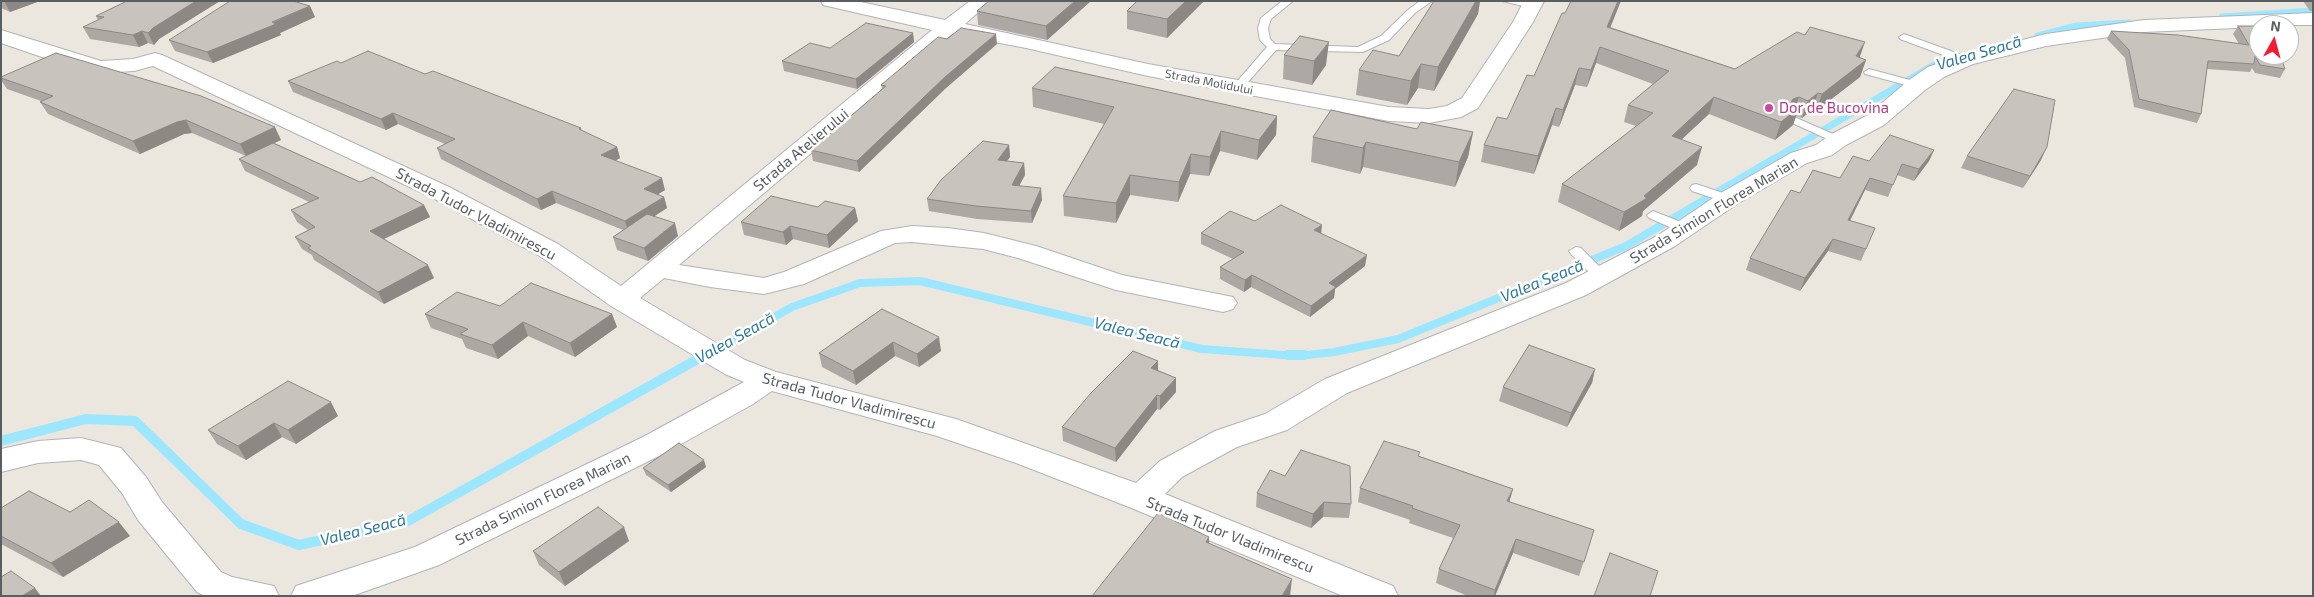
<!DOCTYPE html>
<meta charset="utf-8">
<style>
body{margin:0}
#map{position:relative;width:2314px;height:597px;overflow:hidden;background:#ece7de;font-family:"Exo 2",sans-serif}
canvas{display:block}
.frame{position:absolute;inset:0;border:2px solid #585e61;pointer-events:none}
.north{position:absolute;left:2249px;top:15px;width:50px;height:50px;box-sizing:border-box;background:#fff;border:1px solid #bcbfc0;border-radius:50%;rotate:7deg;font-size:14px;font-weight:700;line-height:20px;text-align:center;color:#585e61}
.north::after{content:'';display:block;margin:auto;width:18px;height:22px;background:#f61b34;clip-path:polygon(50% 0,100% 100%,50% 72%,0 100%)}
</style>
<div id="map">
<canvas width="2314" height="597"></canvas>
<div class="frame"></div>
<div class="north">N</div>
</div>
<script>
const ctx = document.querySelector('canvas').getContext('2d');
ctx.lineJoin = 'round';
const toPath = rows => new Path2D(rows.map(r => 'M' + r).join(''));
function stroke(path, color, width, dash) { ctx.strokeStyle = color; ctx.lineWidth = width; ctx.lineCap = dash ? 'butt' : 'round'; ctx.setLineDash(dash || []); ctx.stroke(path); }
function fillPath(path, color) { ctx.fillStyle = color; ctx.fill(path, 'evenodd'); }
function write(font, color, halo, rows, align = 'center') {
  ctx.font = font + ' "Exo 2",sans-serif'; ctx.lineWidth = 5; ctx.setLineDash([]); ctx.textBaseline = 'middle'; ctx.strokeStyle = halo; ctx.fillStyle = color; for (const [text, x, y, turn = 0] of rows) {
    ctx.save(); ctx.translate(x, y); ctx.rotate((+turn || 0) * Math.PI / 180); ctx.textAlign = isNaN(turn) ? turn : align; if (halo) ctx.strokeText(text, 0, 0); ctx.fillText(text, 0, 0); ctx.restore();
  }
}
stroke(toPath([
 [2222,17,2313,11],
 [2038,36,2077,26,2129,23],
 [1772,160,1939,62,1963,56]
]), '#9ce7ff', 7);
stroke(toPath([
 [703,357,792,307,860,283,920,281,1202,349,1298,356,1334,352,1398,339,1626,246,1774,159]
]), '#9ce7ff', 8);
stroke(toPath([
 [1288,355,1304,355],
 [1,441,86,419,135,421,241,524,299,545,408,521,705,355]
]), '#9ce7ff', 10);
const lane = toPath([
 [1282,1,1293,1,1271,19,1268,28,1270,39,1275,44,1358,47,1381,36,1409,9,1420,1,1432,1,1415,13,1389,40,1363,52,1276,50,1242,89,1234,89,1234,85,1267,47,1260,40,1258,28,1261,18,1282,1],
 [1502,1,1527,1,1537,5,1532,8,1502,1],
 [1904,34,1970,58,1971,60,1966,63,1962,62,1900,39,1899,37,1904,34],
 [1869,69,1921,83,1922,85,1917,88,1865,74,1864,72,1869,69],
 [1792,116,1842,138,1844,140,1838,143,1834,142,1788,121,1786,119,1788,117,1792,116],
 [1696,184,1732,196,1734,199,1728,203,1692,191,1690,188,1692,185,1696,184],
 [1653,211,1691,226,1692,229,1691,232,1681,232,1649,218,1647,215,1653,211],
 [1576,247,1581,248,1606,273,1608,276,1606,279,1596,279,1571,254,1569,251,1576,247]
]);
const street = toPath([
 [821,1,856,1,945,20,970,1,991,1,965,24,1148,64,1389,107,1429,109,1447,106,1462,98,1513,22,1524,1,1544,1,1533,22,1478,108,1461,117,1429,123,1389,121,1148,76,1026,48,952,34,679,265,764,278,784,272,881,231,912,226,948,228,984,233,1036,246,1122,275,1233,297,1237,303,1233,309,1223,312,1116,290,1018,258,983,249,912,242,895,243,804,284,764,294,710,287,664,278,640,298,745,360,776,372,956,419,1136,483,1160,461,1215,431,1265,414,1325,379,1566,283,1657,236,1719,194,1791,153,1816,145,1830,135,1868,115,1909,80,1928,67,1959,56,2046,34,2144,20,2313,13,2313,25,2259,25,2259,27,2144,32,2046,46,1973,64,1944,77,1925,90,1884,125,1846,145,1832,155,1807,163,1737,204,1675,246,1586,295,1347,393,1287,430,1237,447,1182,477,1165,494,1393,586,1398,596,1343,596,1129,507,1016,463,937,436,772,391,753,404,665,453,439,565,352,596,291,596,296,586,415,547,643,437,744,382,725,374,611,306,540,256,431,197,153,66,134,71,100,73,39,56,1,43,1,30,101,61,133,59,155,53,162,55,449,187,558,244,621,286,932,30,823,5,821,1],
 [81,438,121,448,146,477,162,502,221,572,232,577,274,586,279,596,205,596,197,592,138,520,122,493,99,465,81,460,38,463,1,472,1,449,38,441,81,438]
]);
stroke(lane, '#b0b4b8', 2);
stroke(street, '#b0b4b8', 2);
fillPath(lane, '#fff');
fillPath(street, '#fff');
fillPath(toPath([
 [1,1,40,1,10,12,1,8],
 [127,1,220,1,159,39,154,45,148,43,139,47,90,39,83,27,98,20,96,16],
 [1091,1,1047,40,978,25,977,11],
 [1204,1,1167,38,1127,29,1127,11],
 [1476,1,1480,1,1478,14,1434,91,1418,88,1407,105,1356,95,1359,70,1399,56],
 [2303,1,2313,1,2313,11,2310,11],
 [310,6,315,17,280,33,281,35,213,63,175,51,169,40],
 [2238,26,2285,69,2280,78,2255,73,2252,68,2250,72,2207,69,2201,114,2197,123,2134,107,2125,58,2107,39,2111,31,2239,44,2233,34],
 [1610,27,1735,69,1859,57,1866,60,1860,77,1816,111,1812,110,1802,118,1796,116,1793,125,1775,140,1709,114,1682,139,1697,165,1643,211,1642,216,1619,231,1558,202,1562,184,1636,126,1624,122,1628,105,1653,84,1596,63,1587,87,1575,85,1559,127,1552,125,1534,174,1481,162,1484,145,1507,119,1534,76],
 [913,33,914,42,857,89,784,71,782,61,830,48],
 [1300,36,1326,65,1312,85,1283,79,1284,55],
 [947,39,997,44,946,88,859,172,813,161,811,150,882,89,881,85],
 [341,63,425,74,581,128,582,131,617,147,620,158,615,161,665,190,658,194,664,197,667,208,654,216,678,236,648,261,617,250,613,237,623,230,556,203,541,210,441,159,437,148,445,144,398,124,386,130,293,92,288,81],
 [1,77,281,140,274,143,360,182,424,205,430,217,384,239,434,278,384,304,314,260,312,255,302,249,295,237,308,230,297,222,291,210,309,202,245,171,239,159,246,156,192,133,184,134,140,154,48,114,40,102,41,101,7,89,1,80],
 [1032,88,1277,116,1276,135,1257,160,1220,151,1209,176,1190,174,1178,202,1130,195,1116,223,1064,216,1063,196,1104,124,1033,107],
 [1417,129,1473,132,1468,157,1455,187,1363,167,1360,174,1311,162,1313,137],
 [1009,145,1010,157,1007,161,1024,163,1025,175,1019,186,1042,200,1032,223,977,219,929,211,927,199],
 [1934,150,1929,161,1914,181,1897,175,1888,197,1865,190,1850,221,1875,228,1861,261,1828,251,1800,291,1746,270,1750,258,1800,193,1840,178,1869,161],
 [1967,156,2041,160,2023,188,1961,168],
 [855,208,858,221,829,248,793,239,786,245,744,235,741,222],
 [1255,221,1321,233,1365,266,1335,289,1334,298,1310,317,1251,287,1244,292,1220,279,1220,267,1233,259,1201,244,1201,233],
 [500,306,612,314,617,327,575,357,528,336,498,359,466,348,462,339,431,328,425,314],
 [882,309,941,351,919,367,895,356,856,385,822,367,819,353],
 [1595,369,1592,383,1567,427,1499,401,1503,387],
 [1158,370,1176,378,1176,392,1160,410,1157,409,1116,462,1063,441,1062,427],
 [338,416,296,444,282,437,246,460,217,444,208,430],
 [1419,456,1513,489,1509,502,1594,530,1579,576,1513,553,1495,596,1468,596,1436,583,1439,569,1453,538,1409,523,1410,520,1358,502,1360,488],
 [706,467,671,492,646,475,643,468],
 [1285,476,1351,504,1349,518,1323,517,1311,528,1256,507,1257,493],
 [1,508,70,512,130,536,63,577,1,544],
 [629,541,565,586,539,565,533,551]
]), '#ada8a3');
fillPath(toPath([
 [4,1,40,1,10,12],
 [196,1,220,1,159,39,154,45,148,33,153,28],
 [1075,1,1091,1,1047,40,1046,26],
 [1186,1,1204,1,1167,38,1167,19],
 [1476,1,1480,1,1478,14,1434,91,1438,67],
 [1618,1,1621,1,1604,43,1607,27],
 [310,6,315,17,280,33,281,35,213,63,207,52],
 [142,31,148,43,139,47,133,35],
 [913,33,914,42,857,89,856,79],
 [996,34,997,44,946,88,859,172,857,161,945,77],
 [1329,42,1326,65,1312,85,1314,61],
 [1865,42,1859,59,1856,56],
 [1600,47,1596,63,1587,87,1591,70],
 [1866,60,1860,77,1816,111,1822,94],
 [1421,64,1418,88,1407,105,1411,81],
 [1579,68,1575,85,1559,127,1563,110],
 [1818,93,1812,110,1802,118,1808,101],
 [1714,97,1709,114,1667,153,1672,136],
 [1799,97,1793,113,1799,108,1793,125,1775,140,1781,122,1793,99],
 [1556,108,1552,125,1534,174,1538,156],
 [393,113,398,124,386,130,381,119],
 [1277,116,1276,135,1257,160,1259,140],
 [186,120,192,133,184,134,140,154,133,141,177,122],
 [275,127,281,140,246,156,240,144],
 [1221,131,1220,151,1209,176,1210,157],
 [1473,132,1468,157,1455,187,1459,162],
 [1366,142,1363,167,1360,174,1363,148],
 [1009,145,1010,157,999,172,998,160],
 [617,147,620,158,604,167,601,155],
 [1702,147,1697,165,1643,211,1642,216,1619,231,1624,212],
 [2047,147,2041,160,2023,188,2030,176],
 [1934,150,1929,161,1914,181,1919,169],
 [1191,154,1190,174,1178,202,1179,182],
 [1024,163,1025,175,1013,197,1012,185],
 [1130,175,1130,195,1116,223,1116,203],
 [662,178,665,190,647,201,644,189],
 [1870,178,1865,190,1844,232,1848,220],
 [1041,188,1042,200,1032,223,1031,211],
 [552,191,556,203,541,210,537,199],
 [664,197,667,208,629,233,625,221],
 [424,205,430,217,375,243,370,231],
 [855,208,858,221,829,248,827,235],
 [675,223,678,236,648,261,644,248],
 [1322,225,1321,236,1314,230],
 [790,226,793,239,786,245,783,232],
 [1833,239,1828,251,1800,291,1805,278],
 [1367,255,1365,266,1335,289,1334,298,1310,317,1311,306,1329,283],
 [428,265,434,278,384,304,378,292],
 [1252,275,1251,287,1244,292,1245,280],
 [612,314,617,327,575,357,570,343],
 [523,322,528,336,498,359,492,345],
 [939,337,941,351,919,367,917,354],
 [893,342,895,356,856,385,853,371],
 [1158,361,1158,374,1151,368],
 [1595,369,1592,383,1567,427,1571,413],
 [1176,378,1176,392,1160,410,1160,396],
 [1157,395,1157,409,1116,462,1115,448],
 [331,402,338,416,296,444,288,430],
 [274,423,282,437,246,460,238,446],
 [704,460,706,467,671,492,668,485],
 [1513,489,1509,503,1507,501],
 [1324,502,1323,517,1311,528,1313,514],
 [119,522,130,536,63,577,51,563],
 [624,527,629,541,565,586,559,572],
 [1209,537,1209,556,1206,542],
 [1516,539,1513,553,1495,596,1494,596,1495,590],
 [1292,579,1290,596,1282,596],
 [35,588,41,596,22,596]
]), '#8d8884');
const building = toPath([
 [127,1,196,1,153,28,148,33,142,31,133,35,83,27,104,17,96,16,127,1],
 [230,1,293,1,310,6,272,22,276,24,207,52,169,40,230,1],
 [989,1,1075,1,1046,26,977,11,989,1],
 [1137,1,1186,1,1167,19,1127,11,1137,1],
 [1434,1,1476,1,1438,67,1421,64,1411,81,1359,70,1373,50,1399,56,1434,1],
 [1571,1,1618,1,1607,27,1735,69,1797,32,1805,35,1810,27,1865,42,1856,56,1866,60,1822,94,1818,93,1808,101,1799,97,1793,99,1791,103,1799,108,1781,122,1714,97,1672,136,1702,147,1644,196,1647,198,1624,212,1562,184,1653,113,1628,105,1669,71,1600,47,1591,70,1579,68,1563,110,1556,108,1538,156,1484,145,1497,117,1507,119,1527,75,1534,76,1562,13,1565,13,1571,1],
 [866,23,913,33,856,79,782,61,810,43,830,48,866,23],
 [2238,26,2259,26,2259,55,2280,55,2285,69,2260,65,2255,56,2254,64,2208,61,2201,114,2139,99,2129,50,2111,31,2178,35,2249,45,2238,26],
 [961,28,996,34,945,77,857,161,811,150,886,86,881,85,938,37,947,39,961,28],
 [1300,36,1329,42,1314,61,1284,55,1300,36],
 [368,51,425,74,433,71,581,128,579,129,617,147,601,155,662,178,644,189,664,197,625,221,552,191,537,199,437,148,455,139,393,113,381,119,288,81,337,61,341,63,368,51],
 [56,53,201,96,275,127,240,144,186,120,177,122,133,141,40,102,53,96,1,78,1,77,56,53],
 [1055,67,1277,116,1259,140,1221,131,1210,157,1191,154,1179,182,1130,175,1116,203,1063,196,1114,107,1032,88,1055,67],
 [2014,89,2055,100,2047,147,2030,176,1967,156,2014,89],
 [1331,110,1417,129,1421,122,1473,132,1459,162,1366,142,1363,148,1313,137,1331,110],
 [1890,135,1934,150,1919,169,1902,164,1893,185,1870,178,1848,220,1875,228,1866,249,1833,239,1805,278,1750,258,1791,190,1800,193,1813,170,1840,178,1853,156,1869,161,1890,135],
 [983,141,1009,145,998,160,1024,163,1012,185,1041,188,1031,211,976,206,927,199,941,180,983,141],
 [273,143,360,182,372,177,424,205,370,231,428,265,378,292,308,248,311,246,295,237,315,227,291,210,319,198,239,159,273,143],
 [771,196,818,207,825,201,855,208,827,235,790,226,783,232,741,222,771,196],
 [1281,205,1322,225,1314,230,1367,255,1329,283,1336,287,1311,306,1252,275,1245,280,1220,267,1244,252,1201,233,1230,211,1255,221,1281,205],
 [647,214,675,223,644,248,613,237,647,214],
 [531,283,612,314,570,343,523,322,492,345,460,334,468,329,425,314,457,292,500,306,531,283],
 [882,309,939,337,917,354,893,342,853,371,819,353,882,309],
 [1529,345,1595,369,1571,413,1503,387,1529,345],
 [1133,351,1158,361,1151,368,1176,378,1160,396,1157,395,1115,448,1062,427,1091,393,1133,351],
 [288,381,331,402,288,430,274,423,238,446,208,430,288,381],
 [1384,441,1420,452,1418,456,1513,489,1507,501,1594,530,1584,562,1516,539,1495,590,1439,569,1460,525,1412,508,1413,506,1360,488,1384,441],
 [679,443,704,460,668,485,643,468,679,443],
 [1301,450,1350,466,1351,504,1324,502,1313,514,1257,493,1270,470,1285,476,1301,450],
 [29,491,70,512,89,500,119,522,51,563,1,536,1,508,29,491],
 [598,507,624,527,559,572,533,551,598,507],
 [1158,513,1209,537,1206,542,1292,579,1282,596,1092,596,1158,513],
 [1610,553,1658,571,1650,596,1594,596,1610,553],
 [11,571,35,588,22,596,1,596,1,577,11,571]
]);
fillPath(building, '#c9c3bd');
stroke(building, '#8d8884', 1);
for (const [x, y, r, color] of [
 [1769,108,5,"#d1479c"]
]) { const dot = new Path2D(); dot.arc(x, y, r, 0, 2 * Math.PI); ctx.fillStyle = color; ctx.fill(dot); stroke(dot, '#fff', 2); }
write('12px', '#585e61', '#fff', [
 ["Strada Molidului",1209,82,11]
]);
write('15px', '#b23c85', '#fff', [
 ["Dor de Bucovina",1779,108]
], 'left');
write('15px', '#585e61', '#fff', [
 ["Strada Atelierului",801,150,-40],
 ["Strada Simion Florea Marian",1714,210,-31],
 ["Strada Tudor Vladimirescu",476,214,28],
 ["Strada Tudor Vladimirescu",849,401,15],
 ["Strada Simion Florea Marian",543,499,-26],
 ["Strada Tudor Vladimirescu",1230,535,22]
]);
write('italic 16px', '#2d789c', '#fff', [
 ["Valea Seacă",1979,53,-16],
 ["Valea Seacă",1542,281,-22],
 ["Valea Seacă",1137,333,14],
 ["Valea Seacă",735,338,-29],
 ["Valea Seacă",363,530,-14]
]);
</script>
